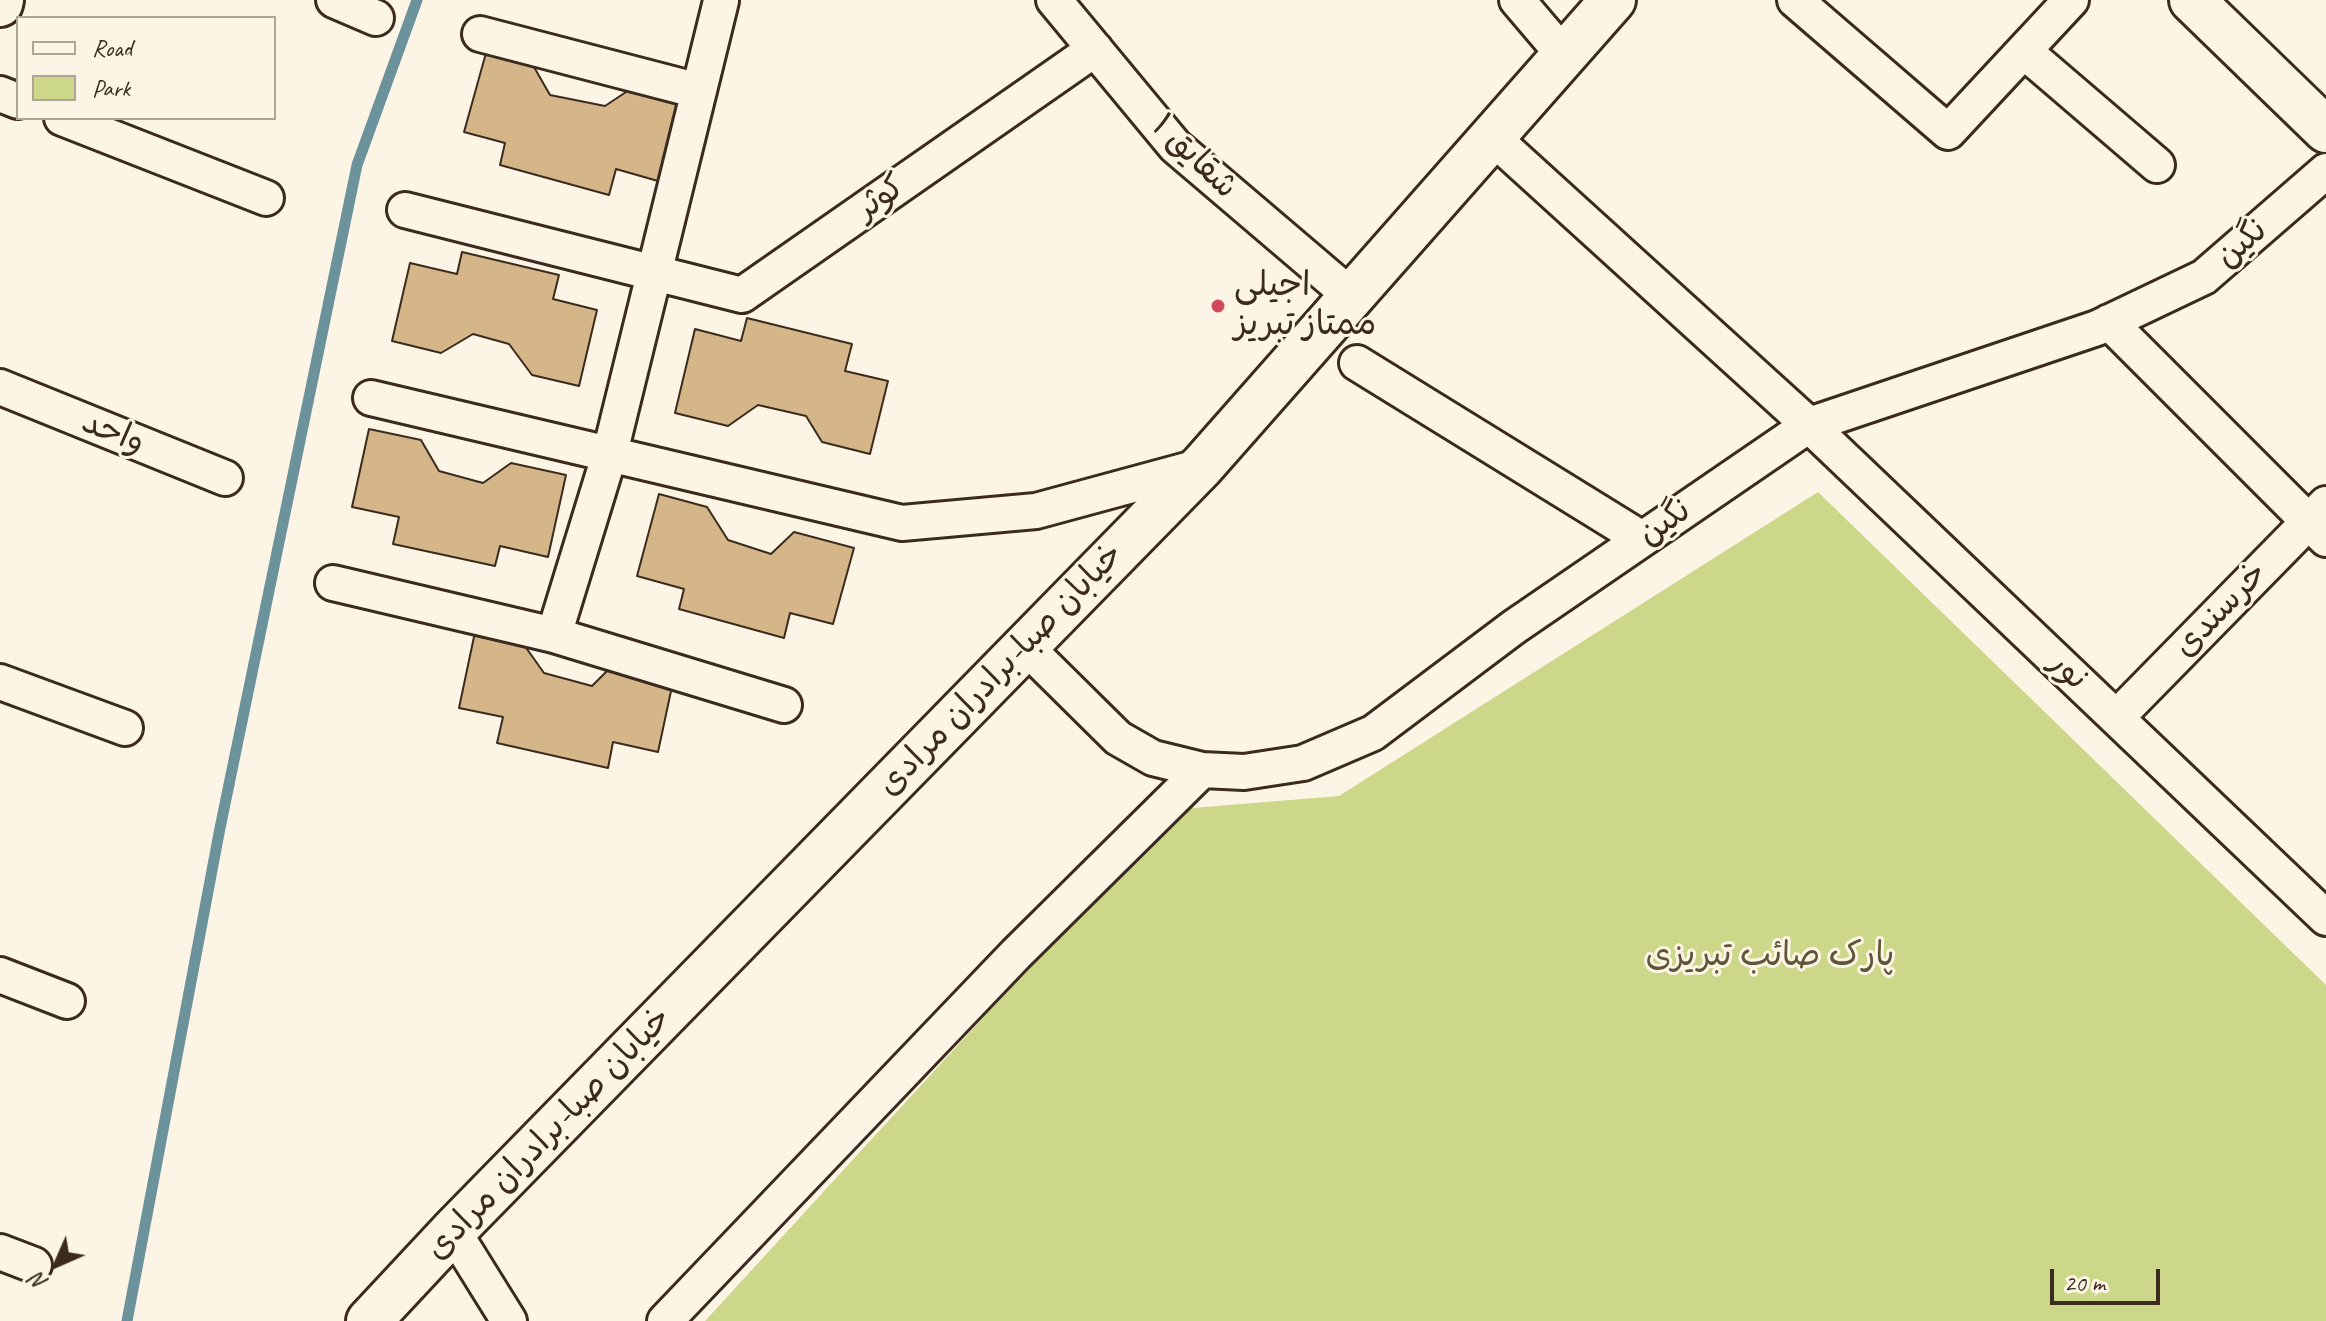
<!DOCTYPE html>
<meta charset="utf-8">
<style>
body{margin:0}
#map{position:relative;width:2326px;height:1321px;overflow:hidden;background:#fcf5e5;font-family:Caveat,sans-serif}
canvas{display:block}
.legend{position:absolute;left:16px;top:16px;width:260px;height:104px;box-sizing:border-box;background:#fcf5e5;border:2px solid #afa495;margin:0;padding:10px 14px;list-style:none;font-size:24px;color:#3b2a1e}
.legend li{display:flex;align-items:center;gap:16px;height:40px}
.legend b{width:40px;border:2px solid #afa495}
.north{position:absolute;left:16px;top:1225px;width:80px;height:80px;-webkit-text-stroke:6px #fcf5e5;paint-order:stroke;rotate:225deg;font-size:22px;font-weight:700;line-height:32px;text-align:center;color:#3b2a1e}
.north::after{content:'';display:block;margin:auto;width:28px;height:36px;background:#3b2a1e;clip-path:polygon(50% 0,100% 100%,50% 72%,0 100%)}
.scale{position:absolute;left:2050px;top:1269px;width:110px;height:36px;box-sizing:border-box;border:4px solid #3b2a1e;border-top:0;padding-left:10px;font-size:24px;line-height:28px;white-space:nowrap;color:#3b2a1e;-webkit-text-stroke:6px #fcf5e5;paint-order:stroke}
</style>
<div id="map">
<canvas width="2326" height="1321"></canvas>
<ul class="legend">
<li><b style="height:10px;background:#fcf5e5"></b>Road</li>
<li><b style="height:22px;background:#cdd78a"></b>Park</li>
</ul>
<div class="north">N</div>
<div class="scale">20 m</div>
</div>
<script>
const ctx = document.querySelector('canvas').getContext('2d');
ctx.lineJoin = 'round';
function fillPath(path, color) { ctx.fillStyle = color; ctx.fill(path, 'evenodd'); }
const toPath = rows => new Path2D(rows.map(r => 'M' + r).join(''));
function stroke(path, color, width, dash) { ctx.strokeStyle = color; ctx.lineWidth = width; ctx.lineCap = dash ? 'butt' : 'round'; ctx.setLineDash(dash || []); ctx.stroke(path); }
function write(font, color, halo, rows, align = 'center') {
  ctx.font = font + ' Caveat,"Playpen Sans Arabic",sans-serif'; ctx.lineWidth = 6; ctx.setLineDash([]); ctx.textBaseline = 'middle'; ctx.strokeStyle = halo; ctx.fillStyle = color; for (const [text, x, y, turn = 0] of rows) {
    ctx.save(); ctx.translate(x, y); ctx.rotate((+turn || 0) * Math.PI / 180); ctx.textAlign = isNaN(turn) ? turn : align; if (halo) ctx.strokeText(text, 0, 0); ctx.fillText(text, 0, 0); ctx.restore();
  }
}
fillPath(toPath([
 [1818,492,2326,985,2326,1321,705,1321,1122,866,1168,810,1339,796]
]), '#cdd78a');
stroke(toPath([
 [127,1321,220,828,357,165,417,0]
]), '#6c929b', 11);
const building = toPath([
 [486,53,534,67,550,95,605,106,632,88,680,102,658,181,616,169,609,195,500,165,505,143,464,132,486,53],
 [462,252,559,275,553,299,597,310,579,386,532,375,509,344,473,334,441,353,392,341,410,263,457,274,462,252],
 [747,318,852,344,845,371,888,381,870,454,822,442,806,416,758,405,728,426,675,413,695,329,741,341,747,318],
 [369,429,421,440,439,471,483,483,511,463,566,475,548,557,500,546,495,566,393,544,399,517,352,507,369,429],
 [659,494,707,507,728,540,771,554,794,532,854,548,833,624,790,613,784,638,679,609,684,589,637,576,659,494],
 [475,632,522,642,544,673,592,686,614,664,674,677,658,752,613,742,608,768,497,743,503,717,459,708,475,632]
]);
fillPath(building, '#d4b688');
stroke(building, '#3b2a1e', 2);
const street = toPath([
 [334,0,376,18],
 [1054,0,1175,146,1351,296],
 [1517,0,1563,54],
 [1795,0,1948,132,2071,0],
 [480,34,699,91],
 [2024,51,2157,165],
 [0,94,18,101],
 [62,118,266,198],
 [1491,136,1809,425,2326,918],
 [405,210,742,295,1095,49],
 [2109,322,2326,539],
 [1357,363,1642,539],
 [0,387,225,478],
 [371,398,902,523,1036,511,1202,466],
 [333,583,554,635,784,705],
 [554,635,610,453,721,1],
 [1025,646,1118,738,1153,758,1202,770,1244,772,1303,763,1373,733,1514,627,1809,425,2097,328,2204,277,2326,171],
 [0,682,125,728],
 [2117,717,2326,504],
 [0,975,67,1001],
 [453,1231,509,1321],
 [0,1252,34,1265],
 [665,1321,1016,954,1202,770]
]);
const secondary = toPath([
 [2192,0,2326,130],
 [0,4,1,0],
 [369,1321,453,1231,1202,466,1613,0]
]);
stroke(street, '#3b2a1e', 40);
stroke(secondary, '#3b2a1e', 50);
stroke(street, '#fcf5e5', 34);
stroke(secondary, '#fcf5e5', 44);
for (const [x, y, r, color] of [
 [1218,306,8,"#d1495b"]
]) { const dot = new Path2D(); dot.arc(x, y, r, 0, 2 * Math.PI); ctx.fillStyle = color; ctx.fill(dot); stroke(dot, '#fcf5e5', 3); }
write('34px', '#3b2a1e', '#fcf5e5', [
 ["شقایق ۱",1194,157,44],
 ["کوثر",881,198,-35],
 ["نگین",2242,244,-41],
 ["واحد",113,433,22],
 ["نگین",1665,523,-35],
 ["خرسندی",2221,610,-46],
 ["خیابان صبا-برادران مرادی",1001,670,-46],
 ["نور",2068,671,43],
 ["خیابان صبا-برادران مرادی",549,1134,-46]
]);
write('34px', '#3b2a1e', '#fcf5e5', [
 ["اجیلی",1234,286],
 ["ممتاز تبریز",1234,325]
], 'left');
write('34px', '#605539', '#fcf5e5', [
 ["پارک صائب تبریزی",1770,956]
]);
</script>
